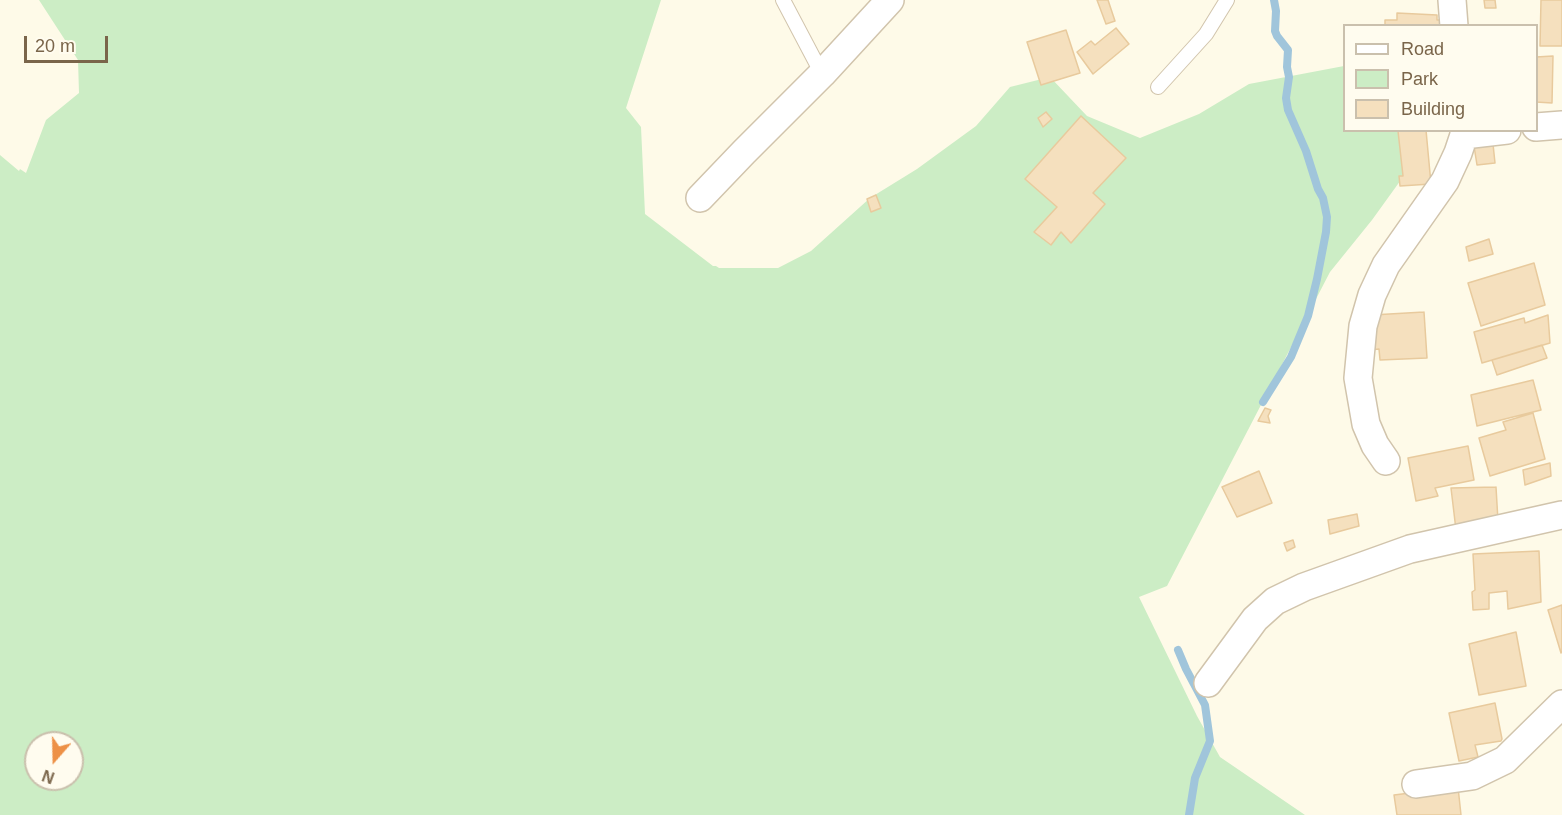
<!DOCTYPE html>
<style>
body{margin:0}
#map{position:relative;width:1562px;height:815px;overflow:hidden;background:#fefae8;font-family:Arial,sans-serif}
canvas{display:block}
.legend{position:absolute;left:1343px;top:24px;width:195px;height:108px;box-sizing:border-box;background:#fffcef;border:2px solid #cac0ad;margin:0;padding:8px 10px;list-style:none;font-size:18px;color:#7a654a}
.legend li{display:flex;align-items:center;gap:12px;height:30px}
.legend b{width:30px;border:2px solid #cac0ad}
.north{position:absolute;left:24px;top:731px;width:60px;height:60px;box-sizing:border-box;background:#fffcef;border:2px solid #cac0ad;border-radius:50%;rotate:200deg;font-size:16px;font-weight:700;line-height:24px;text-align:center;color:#7a654a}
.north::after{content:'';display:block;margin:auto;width:21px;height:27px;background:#ed9147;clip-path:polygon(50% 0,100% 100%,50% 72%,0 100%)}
.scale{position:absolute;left:24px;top:36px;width:84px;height:27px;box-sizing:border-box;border:3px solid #7a654a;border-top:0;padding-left:8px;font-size:18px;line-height:21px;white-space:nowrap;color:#7a654a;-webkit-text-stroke:4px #fffcef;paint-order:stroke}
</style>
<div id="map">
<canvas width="1562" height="815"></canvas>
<ul class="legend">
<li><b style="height:8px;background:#fff"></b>Road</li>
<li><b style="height:16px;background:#ccedc5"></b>Park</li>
<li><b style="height:16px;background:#f5e0be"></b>Building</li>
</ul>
<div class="north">N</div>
<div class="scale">20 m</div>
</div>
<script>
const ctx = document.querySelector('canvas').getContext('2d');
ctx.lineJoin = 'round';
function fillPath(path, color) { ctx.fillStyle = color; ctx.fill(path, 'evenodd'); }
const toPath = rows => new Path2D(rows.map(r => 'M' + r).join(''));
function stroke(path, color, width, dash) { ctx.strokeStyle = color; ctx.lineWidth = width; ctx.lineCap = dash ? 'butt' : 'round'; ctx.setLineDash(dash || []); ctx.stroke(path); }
fillPath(toPath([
 [39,0,661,0,626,108,641,127,645,214,713,266,716,266,719,268,778,268,811,251,870,198,917,169,976,126,1010,87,1050,77,1087,116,1140,138,1199,114,1249,84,1344,66,1344,130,1418,131,1416,159,1372,220,1330,272,1167,586,1139,597,1197,716,1220,757,1305,815,0,815,0,155,19,171,20,169,26,173,46,120,79,93,78,60],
 [36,743,72,743,72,779,36,779]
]), '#ccedc5');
stroke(toPath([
 [1263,402,1291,357,1308,316,1317,279,1326,232,1327,217,1323,198,1318,189,1306,151,1288,110,1286,98,1289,77,1287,67,1288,50,1277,36,1275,31,1276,11,1274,0],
 [1178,650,1186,669,1205,705,1210,741,1195,778,1189,815]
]), '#a0c5db', 8);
const building = toPath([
 [1097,0,1108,0,1115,21,1106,24,1097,0],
 [1484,0,1495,0,1496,8,1485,8,1484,0],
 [1541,0,1562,0,1562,46,1540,46,1541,0],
 [1397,13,1437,15,1437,20,1444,20,1444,26,1385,26,1385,20,1397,20,1397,13],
 [1116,28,1129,44,1093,74,1077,52,1091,41,1095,45,1116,28],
 [1066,30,1080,73,1041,85,1027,42,1066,30],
 [1553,56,1552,103,1536,102,1536,57,1553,56],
 [1046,112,1052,119,1043,127,1038,118,1046,112],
 [1081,116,1126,158,1093,193,1105,204,1071,243,1061,232,1051,245,1034,232,1057,207,1025,179,1081,116],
 [1426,130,1431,184,1400,186,1399,176,1403,176,1398,131,1426,130],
 [1493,144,1495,163,1477,165,1474,146,1493,144],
 [876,195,881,208,871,212,867,199,876,195],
 [1489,239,1493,254,1469,261,1466,247,1489,239],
 [1534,263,1545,305,1481,326,1468,283,1534,263],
 [1424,312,1427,358,1380,360,1379,349,1370,350,1372,315,1424,312],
 [1548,315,1550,343,1482,363,1474,332,1524,318,1525,323,1548,315],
 [1542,345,1547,358,1497,375,1492,360,1542,345],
 [1533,380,1541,410,1477,426,1471,395,1533,380],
 [1265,408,1271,410,1268,416,1270,423,1258,421,1265,408],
 [1533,413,1545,459,1490,476,1479,438,1506,430,1503,422,1533,413],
 [1468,446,1474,480,1435,488,1438,496,1416,501,1408,458,1468,446],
 [1550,463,1551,476,1525,485,1523,470,1550,463],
 [1259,471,1272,503,1237,517,1222,487,1259,471],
 [1496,487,1498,521,1456,530,1451,488,1496,487],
 [1357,514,1359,526,1330,534,1328,520,1357,514],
 [1293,540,1295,547,1287,551,1284,543,1293,540],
 [1539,551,1541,602,1508,609,1507,591,1489,593,1489,609,1473,610,1472,592,1475,590,1473,554,1539,551],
 [1562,605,1562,652,1561,653,1548,610,1562,605],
 [1516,632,1526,686,1479,695,1469,644,1516,632],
 [1495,703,1502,739,1501,741,1475,745,1478,757,1459,761,1449,713,1495,703],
 [1458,787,1461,815,1397,815,1394,795,1458,787]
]);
fillPath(building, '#f5e0be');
stroke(building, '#e8ca9d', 1.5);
const lane = toPath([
 [783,0,822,74],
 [1158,87,1206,34,1227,0]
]);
const street = toPath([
 [1452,0,1454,26],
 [1536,127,1562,125],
 [1464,135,1507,130],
 [700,198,744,152,822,74,890,0],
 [1386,461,1375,445,1366,424,1358,378,1363,326,1372,295,1386,265,1445,181,1458,153,1464,135,1464,130],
 [1208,683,1255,619,1275,601,1304,587,1410,549,1562,515],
 [1416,784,1472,776,1505,760,1562,704]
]);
stroke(lane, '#d1c4ac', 16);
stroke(street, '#d1c4ac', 30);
stroke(lane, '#fff', 14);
stroke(street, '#fff', 27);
</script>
